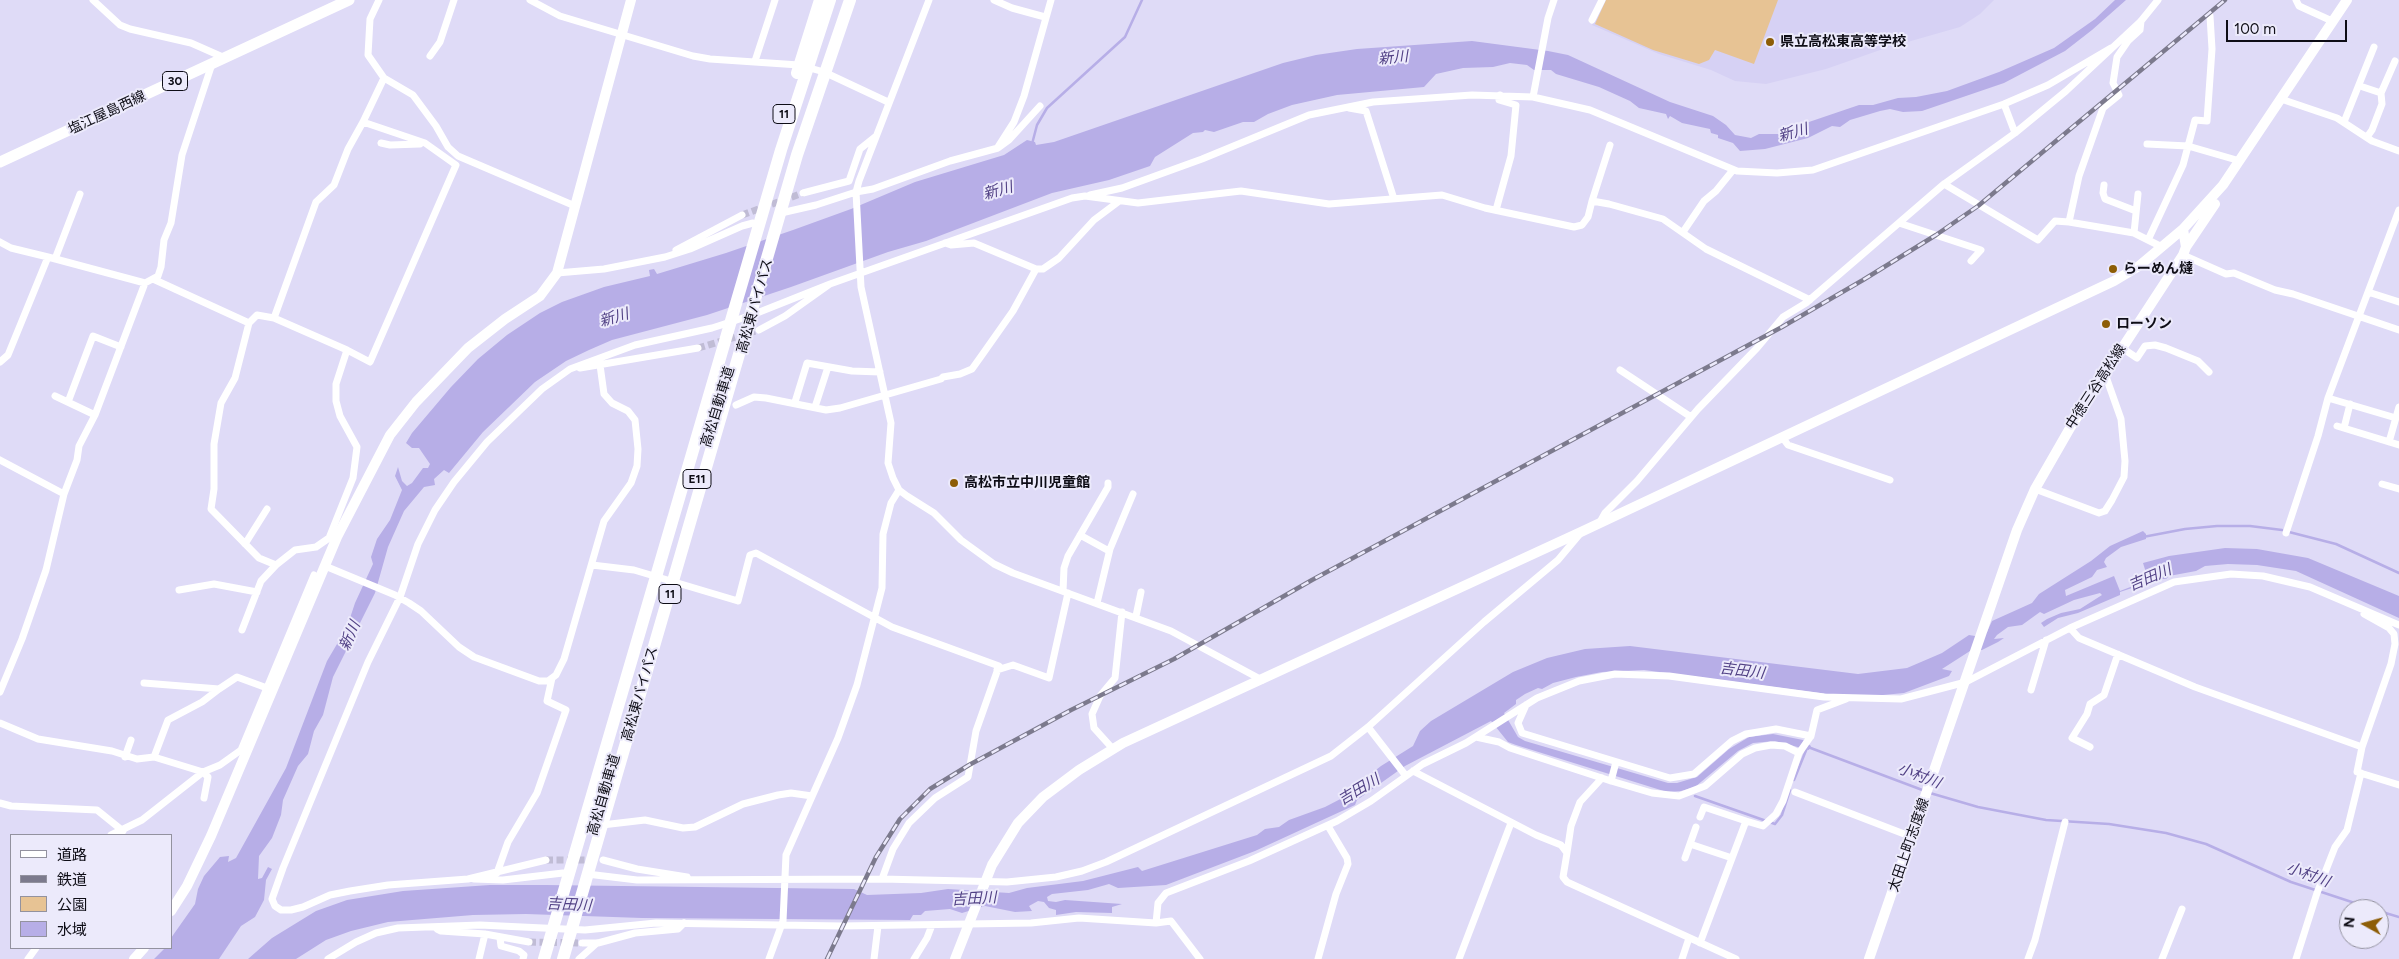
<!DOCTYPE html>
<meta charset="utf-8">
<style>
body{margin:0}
#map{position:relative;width:2399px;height:959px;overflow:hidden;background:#dfdbf7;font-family:Figtree,"Noto Sans JP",sans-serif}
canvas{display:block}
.legend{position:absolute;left:10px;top:834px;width:162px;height:115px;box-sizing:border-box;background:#eceafb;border:1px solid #93929f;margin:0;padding:6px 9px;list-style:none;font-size:15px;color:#0e0d16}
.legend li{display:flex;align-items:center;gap:10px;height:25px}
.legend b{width:25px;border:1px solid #93929f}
.north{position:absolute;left:2339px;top:899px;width:50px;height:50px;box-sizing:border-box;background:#eceafb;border:1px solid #93929f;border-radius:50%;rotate:277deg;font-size:14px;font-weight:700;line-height:20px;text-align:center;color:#0e0d16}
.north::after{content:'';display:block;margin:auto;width:18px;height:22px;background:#8d5d06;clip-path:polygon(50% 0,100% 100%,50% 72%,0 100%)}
.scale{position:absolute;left:2226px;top:20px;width:121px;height:22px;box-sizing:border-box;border:2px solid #0e0d16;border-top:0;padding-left:6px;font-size:15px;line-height:18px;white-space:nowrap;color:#0e0d16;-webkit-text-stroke:4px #eceafb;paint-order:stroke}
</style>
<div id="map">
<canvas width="2399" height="959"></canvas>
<ul class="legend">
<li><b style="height:6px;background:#fff"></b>道路</li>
<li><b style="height:6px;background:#7c7a8d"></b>鉄道</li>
<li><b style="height:14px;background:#e7c394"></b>公園</li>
<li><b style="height:14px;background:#b7aee7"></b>水域</li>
</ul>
<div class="north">N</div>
<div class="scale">100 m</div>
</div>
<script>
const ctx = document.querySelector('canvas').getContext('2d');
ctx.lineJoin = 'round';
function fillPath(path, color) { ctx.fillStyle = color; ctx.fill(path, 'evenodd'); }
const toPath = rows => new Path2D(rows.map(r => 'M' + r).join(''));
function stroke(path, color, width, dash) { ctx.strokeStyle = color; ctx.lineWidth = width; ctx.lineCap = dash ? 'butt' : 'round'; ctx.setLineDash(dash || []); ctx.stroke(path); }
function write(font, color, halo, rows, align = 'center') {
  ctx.font = font + ' Figtree,"Noto Sans JP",sans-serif'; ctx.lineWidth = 4; ctx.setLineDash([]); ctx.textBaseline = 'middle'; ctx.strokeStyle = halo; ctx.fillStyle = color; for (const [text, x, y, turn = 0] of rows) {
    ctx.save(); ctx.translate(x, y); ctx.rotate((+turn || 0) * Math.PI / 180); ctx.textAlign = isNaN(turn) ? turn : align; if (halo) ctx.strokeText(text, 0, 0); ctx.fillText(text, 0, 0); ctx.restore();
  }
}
fillPath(toPath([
 [1603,0,1994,0,1980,14,1960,27,1883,49,1826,69,1766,84,1735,81,1711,70,1659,54,1592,25]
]), '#d6d1f4');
fillPath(toPath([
 [1606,0,1778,0,1754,64,1715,50,1709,60,1699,64,1653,50,1595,24]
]), '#e7c394');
fillPath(toPath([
 [2115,0,2126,0,2092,30,2065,51,2004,83,1922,111,1903,112,1890,109,1880,111,1850,120,1840,127,1832,126,1808,138,1765,149,1740,151,1733,143,1718,138,1718,135,1711,133,1710,129,1682,123,1670,116,1668,119,1666,114,1639,108,1630,101,1599,87,1556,74,1551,70,1534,70,1527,65,1510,63,1493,67,1463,68,1436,74,1424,87,1337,95,1292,105,1268,114,1254,122,1243,122,1214,132,1205,130,1203,132,1193,133,1155,157,1150,166,1109,180,1052,193,926,241,888,252,791,287,707,315,612,340,589,350,566,361,535,382,483,432,449,473,444,470,434,479,435,485,424,487,404,511,388,547,375,593,333,677,323,715,314,731,308,754,298,766,283,800,281,815,272,838,259,856,258,879,262,878,268,867,272,869,266,880,264,900,255,917,241,926,219,959,154,959,165,948,171,948,171,938,195,904,198,889,204,876,220,857,229,856,228,862,236,858,286,768,327,661,347,627,355,603,373,564,371,557,377,539,390,520,402,490,395,476,398,467,402,481,407,486,412,483,423,468,428,468,430,464,419,448,412,448,406,443,412,433,451,387,478,359,507,335,540,313,562,302,604,287,650,276,649,270,654,269,657,274,726,253,793,230,851,209,915,182,1004,155,1027,140,1035,142,1036,145,1054,142,1283,63,1316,55,1357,49,1472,41,1548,51,1568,55,1670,102,1713,116,1726,125,1735,135,1751,138,1759,134,1785,134,1799,129,1806,123,1859,105,1873,105,1898,98,1916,97,1947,91,1999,72,2054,48,2095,19],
 [2143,531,2146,534,2146,539,2121,547,2106,558,2104,562,2107,567,2097,570,2092,577,2065,590,2066,596,2114,576,2120,591,2146,581,2148,579,2143,563,2169,556,2225,548,2257,549,2308,558,2399,596,2399,618,2296,571,2257,565,2228,564,2205,566,2196,571,2169,576,2166,579,2159,579,2120,592,2120,595,2078,613,2058,618,2044,627,2041,623,2047,619,2061,613,2080,609,2102,595,2100,593,2074,600,2044,614,2040,612,2022,625,2008,627,1997,635,1994,639,2004,638,1998,642,1982,650,1970,651,1942,669,1952,671,1949,676,1904,693,1883,695,1835,695,1644,670,1602,672,1576,677,1553,683,1542,689,1538,688,1525,694,1516,700,1516,704,1504,713,1518,737,1525,741,1668,783,1677,783,1697,777,1729,749,1749,737,1773,734,1803,740,1811,746,1809,750,1775,741,1753,743,1738,751,1695,787,1681,791,1667,792,1516,745,1508,742,1491,721,1405,766,1357,800,1355,805,1255,851,1166,885,1118,888,1109,884,1088,890,1052,894,1047,897,1048,901,1056,902,1065,900,1122,904,1112,907,1112,913,1076,912,1056,915,1056,910,1049,908,1044,902,1038,901,1029,906,1032,911,1015,912,985,906,962,913,950,909,925,911,921,915,913,915,910,920,642,918,526,914,473,915,388,922,351,931,326,940,296,959,248,959,272,938,316,911,347,900,403,891,490,885,545,885,854,889,867,895,921,893,948,889,1009,893,1027,888,1083,881,1138,867,1142,871,1257,835,1265,829,1279,827,1289,820,1325,807,1350,794,1354,787,1381,766,1413,746,1420,731,1431,721,1513,672,1547,658,1585,649,1630,646,1858,674,1907,668,1942,653,1969,635,1975,636,1987,632,1992,621,2032,603,2039,594,2091,561,2110,546]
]), '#b7aee7');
stroke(toPath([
 [1032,144,1037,125,1047,108,1125,37,1142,0],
 [2289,532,2336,544,2399,573],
 [2143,537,2185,529,2217,526,2250,526,2282,530],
 [1808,747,1925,791],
 [1794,780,1807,748],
 [1930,793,1978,807,2046,820,2109,824,2166,833,2206,844,2291,882,2373,909],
 [1695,796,1775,824,1782,815,1790,790],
 [2379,911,2399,917]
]), '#b7aee7', 2.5);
stroke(toPath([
 [742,215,803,193],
 [698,348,759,330],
 [546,860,595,860],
 [529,942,582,943]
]), '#c0bcd5', 7, [7, 3.5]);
stroke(toPath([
 [93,0,120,25,130,29,191,43,225,58],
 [530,0,560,16,693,56,710,59,799,65,824,72,888,102],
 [929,0,859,181,856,192,861,287,891,423,888,463,893,478,899,490,907,496,934,513,961,540,994,564,1013,573,1171,631,1262,680],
 [994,0,1012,8,1045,17],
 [2296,0,2299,6,2332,21],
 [1592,20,1602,0],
 [430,56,440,42,454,0],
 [755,61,775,0],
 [384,78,413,95,436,126,448,147,458,156,575,206],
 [2363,87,2381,93],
 [1533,97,1548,18,1554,0],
 [2281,99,2337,118,2372,141,2399,151],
 [2004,104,2015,133],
 [1349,108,1366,111,1394,199],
 [2344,122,2374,47],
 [2367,137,2372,130,2382,104,2381,93,2395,61],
 [381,143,390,145,420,144],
 [2147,144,2188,146,2240,161],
 [998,147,1014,122,1024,96,1051,0],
 [1944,184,2038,240,2055,221,2069,222,2134,233,2162,247],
 [2104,185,2103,193,2105,199,2136,211],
 [803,193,849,181,860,149,875,137],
 [1090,195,1122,188,1202,159,1309,115,1373,102,1472,95,1533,97,1590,110,1737,171,1777,173,1813,170,2004,104,2048,85,2111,48],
 [1592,201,1610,145],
 [1496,210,1511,156,1516,105,1499,100,1500,95],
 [781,213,816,205,856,192,873,189,950,161,998,148,1009,140,1040,106],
 [2069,222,2079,176,2103,108,2119,95,2113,83,2117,57,2128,41,2140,30,2141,21],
 [1899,223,1981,250,1971,261],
 [1683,232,1704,201,1716,191,1733,170],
 [2134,233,2138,194],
 [2148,240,2183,165,2195,120,2207,121,2212,49,2210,16],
 [0,242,11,248,48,257,8,355,0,362],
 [945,243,951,245,974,243,1036,269,1043,269,1059,258,1094,220,1118,202],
 [676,250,742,215],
 [2183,255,2226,274,2234,273,2275,290,2293,294,2399,330],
 [48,257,145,283,158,276,161,267,164,240,171,223,182,155,212,64],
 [55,259,80,194],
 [557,273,604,269,665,257,690,249,742,226,753,223],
 [153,279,249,323,235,378,221,403,214,444,214,489,211,509,259,558,276,565,261,581,242,630],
 [2368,292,2399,302],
 [274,318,316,202,334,185,348,149,363,122,384,78,368,55,370,19,379,0],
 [249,323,257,315,274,318,347,350,336,384,336,401,340,416,357,447,353,478,329,538,316,547,295,550,276,565],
 [759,330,785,316,830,284,1072,198,1085,196,1138,203,1241,191,1329,204,1442,195,1485,208,1574,227,1582,225,1588,217,1592,201,1609,204,1663,219,1706,249,1810,300],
 [2122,348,2137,358,2145,346,2155,345,2166,348,2198,361,2209,372],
 [347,350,370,362,456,165,425,143,363,122],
 [580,368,698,348],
 [1620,370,1691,417],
 [55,396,95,415],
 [2328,398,2396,418],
 [68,402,93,336,121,347],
 [795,402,807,363,852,371,880,372],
 [736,405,754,397,766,398,826,410,840,408,941,379,943,377,960,374,972,369,982,355,1013,311,1036,269],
 [815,407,828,367],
 [2337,426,2399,445],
 [2344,428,2350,404],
 [1782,437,1788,445,1890,480],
 [2389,442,2399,407],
 [0,460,64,494],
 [2382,484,2399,489],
 [2035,489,2099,513,2105,511,2112,500,2124,477,2125,461,2121,419,2105,374],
 [1600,522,1605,513,1637,481,1698,409,1757,348,1783,317,1806,303,1944,184,2015,133,2066,91,2141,21,2158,0],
 [2286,533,2318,436,2328,398,2399,210],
 [1080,535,1109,551],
 [245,544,267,509],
 [325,566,395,595,409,603,421,611,459,647,474,657,539,681,548,681,556,675,564,659,604,521,631,483,637,466,638,449,635,420,628,411,612,403,604,394,600,365],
 [179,590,214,584,257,592],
 [1063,591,1064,568,1068,556,1108,487,1108,483],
 [1097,603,1110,549,1133,494],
 [1136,616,1141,592],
 [2070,628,2174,582,2231,574,2263,576,2310,587,2399,625],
 [997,670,1013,665,1049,678,1068,593],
 [144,683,219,689,237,677,267,688],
 [2031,690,2046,640],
 [0,692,22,639,46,570,64,494,77,460,79,446,95,415,145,283],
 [1526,705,1518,723,1522,733,1670,778,1694,774,1732,741,1746,734,1776,729,1811,736],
 [0,723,38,739,112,751,137,759,154,757,203,772,208,777,204,798],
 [1368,727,1406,776],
 [1476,737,1499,742,1510,748,1611,781,1652,793,1679,796,1705,786,1742,754,1755,748,1771,745,1785,746,1799,753],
 [2090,747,2072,738,2087,714,2090,704,2104,695,2118,654],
 [2362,747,2391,664,2395,644,2394,634,2389,628,2364,614],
 [1113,749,1094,728,1092,714,1100,696,1115,678,1122,612],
 [125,757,131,740],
 [154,757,168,720,202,702,219,689],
 [1413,771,1536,835,1561,845,1567,853,1563,877,1567,882,1736,959],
 [1611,781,1616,762],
 [1795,792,1912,837],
 [0,803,11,806,97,810,123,831],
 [1700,817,1704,807,1746,821],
 [602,825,645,820,683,828,695,827,743,804,778,795,791,793,812,796],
 [111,835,142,820,203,772,220,765,241,750,314,575],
 [1690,844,1732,858],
 [1567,853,1571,826,1580,802,1602,778],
 [1685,858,1696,827],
 [546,860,468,879,388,885,350,891,330,895,303,907,291,910,281,910,275,906,272,899,283,868,368,662,400,597,418,544,435,510,454,482,487,442,542,389,570,369,635,345,712,328,752,315,830,284],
 [603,860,637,869,687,877],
 [497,873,508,842,537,793,566,710,547,701,552,678],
 [587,874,637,880,882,879,893,849,909,823,935,798,968,777,976,731,999,666,892,627,756,553,750,555,738,601,634,570,592,565],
 [474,879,503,880,563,873],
 [882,879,1007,882,1056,877,1082,871,1106,862,1331,756,1368,727,1484,622,1558,560,1579,535],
 [1156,923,1158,903,1166,893,1249,861,1337,821,1371,801,1423,764,1466,743,1537,698,1579,681,1615,674,1669,676,1824,697,1901,699,1966,682,2070,628,2079,638,2195,687,2362,747,2357,772,2399,785],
 [437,929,441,931,485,934,529,942],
 [500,938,501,946,519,951,524,955,523,959],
 [582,943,598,943,635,933,678,929,684,923],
 [1700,943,1746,821,1763,826,1776,814,1783,801,1799,753,1811,736,1817,710,1846,699],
 [28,959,36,948],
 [328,959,356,942,376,933,398,928,480,925,585,930,656,923,842,926,1031,923,1079,918,1156,923,1171,921,1200,959],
 [479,959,485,934],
 [579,959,597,943],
 [769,959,783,921,786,855,838,738,857,685,882,588,883,534,891,503,899,490],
 [874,959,878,926],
 [914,959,927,938,932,925],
 [1318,959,1336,894,1348,864,1347,858,1328,826],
 [1459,959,1511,823],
 [1682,959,1689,938],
 [2028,959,2035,940,2065,822],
 [2162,959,2182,909],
 [2296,959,2317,893,2335,847,2347,830,2361,773]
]), '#fff', 7);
stroke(toPath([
 [2186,247,2215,204],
 [171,911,187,886,211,836,337,537,390,435,416,402,468,348,505,319,540,296,557,273,631,0],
 [134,959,144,948],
 [955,959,992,865,1018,823,1043,797,1079,770,1123,743,1583,531,2114,281,2139,266,2183,229,2223,185,2347,0],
 [1869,959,2017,530,2035,489,2070,428,2183,255,2186,247,2183,229]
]), '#fff', 10);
stroke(toPath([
 [0,162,349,0]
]), '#fff', 11);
stroke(toPath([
 [797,73,820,0],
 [544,959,781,150,830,0],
 [563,959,797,155,850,0]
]), '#fff', 12);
const rail = toPath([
 [827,959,876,857,900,819,930,789,969,765,1071,710,1174,659,1312,580,1782,327,1863,280,1936,235,1978,206,2225,0]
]);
stroke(rail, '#7c7a8d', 4.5);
stroke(rail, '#eceafb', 2.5, [8]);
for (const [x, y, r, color] of [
 [1770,42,5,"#8d5d06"],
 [2113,269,5,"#8d5d06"],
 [2106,324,5,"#8d5d06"],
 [954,483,5,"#8d5d06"]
]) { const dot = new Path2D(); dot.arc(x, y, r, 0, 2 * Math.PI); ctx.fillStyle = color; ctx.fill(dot); stroke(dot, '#eceafb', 2); }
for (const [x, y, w] of [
 [175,81,25],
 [784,114,22],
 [697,479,28],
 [670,594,22]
]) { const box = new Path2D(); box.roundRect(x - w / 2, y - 9.5, w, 19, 4); ctx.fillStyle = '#eceafb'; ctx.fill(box); stroke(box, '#0e0d16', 1); }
write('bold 12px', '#0e0d16', null, [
 ["30",175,81],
 ["11",784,114],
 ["E11",697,479],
 ["11",670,594]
]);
write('bold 14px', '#0e0d16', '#eceafb', [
 ["県立高松東高等学校",1780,42],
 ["らーめん燵",2123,269],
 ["ローソン",2116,324],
 ["高松市立中川児童館",964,483]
], 'left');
write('14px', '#0e0d16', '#eceafb', [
 ["塩江屋島西線",107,113,-25],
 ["高松東バイパス",755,306,-74],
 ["中徳三谷高松線",2096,387,-57],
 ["高松自動車道",718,407,-73],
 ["高松東バイパス",640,694,-74],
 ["高松自動車道",604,795,-74],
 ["太田上町志度線",1909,845,-71]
]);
write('italic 15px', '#514185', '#eceafb', [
 ["新川",1393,58,-5],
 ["新川",1793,133,-16],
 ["新川",998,191,-16],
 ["新川",614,318,-17],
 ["吉田川",2150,578,-23],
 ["新川",350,636,-66],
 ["吉田川",1742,671,7],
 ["小村川",1919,776,21],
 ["吉田川",1359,790,-31],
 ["小村川",2308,875,20],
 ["吉田川",974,899,-3],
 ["吉田川",569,905,3]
]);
</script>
